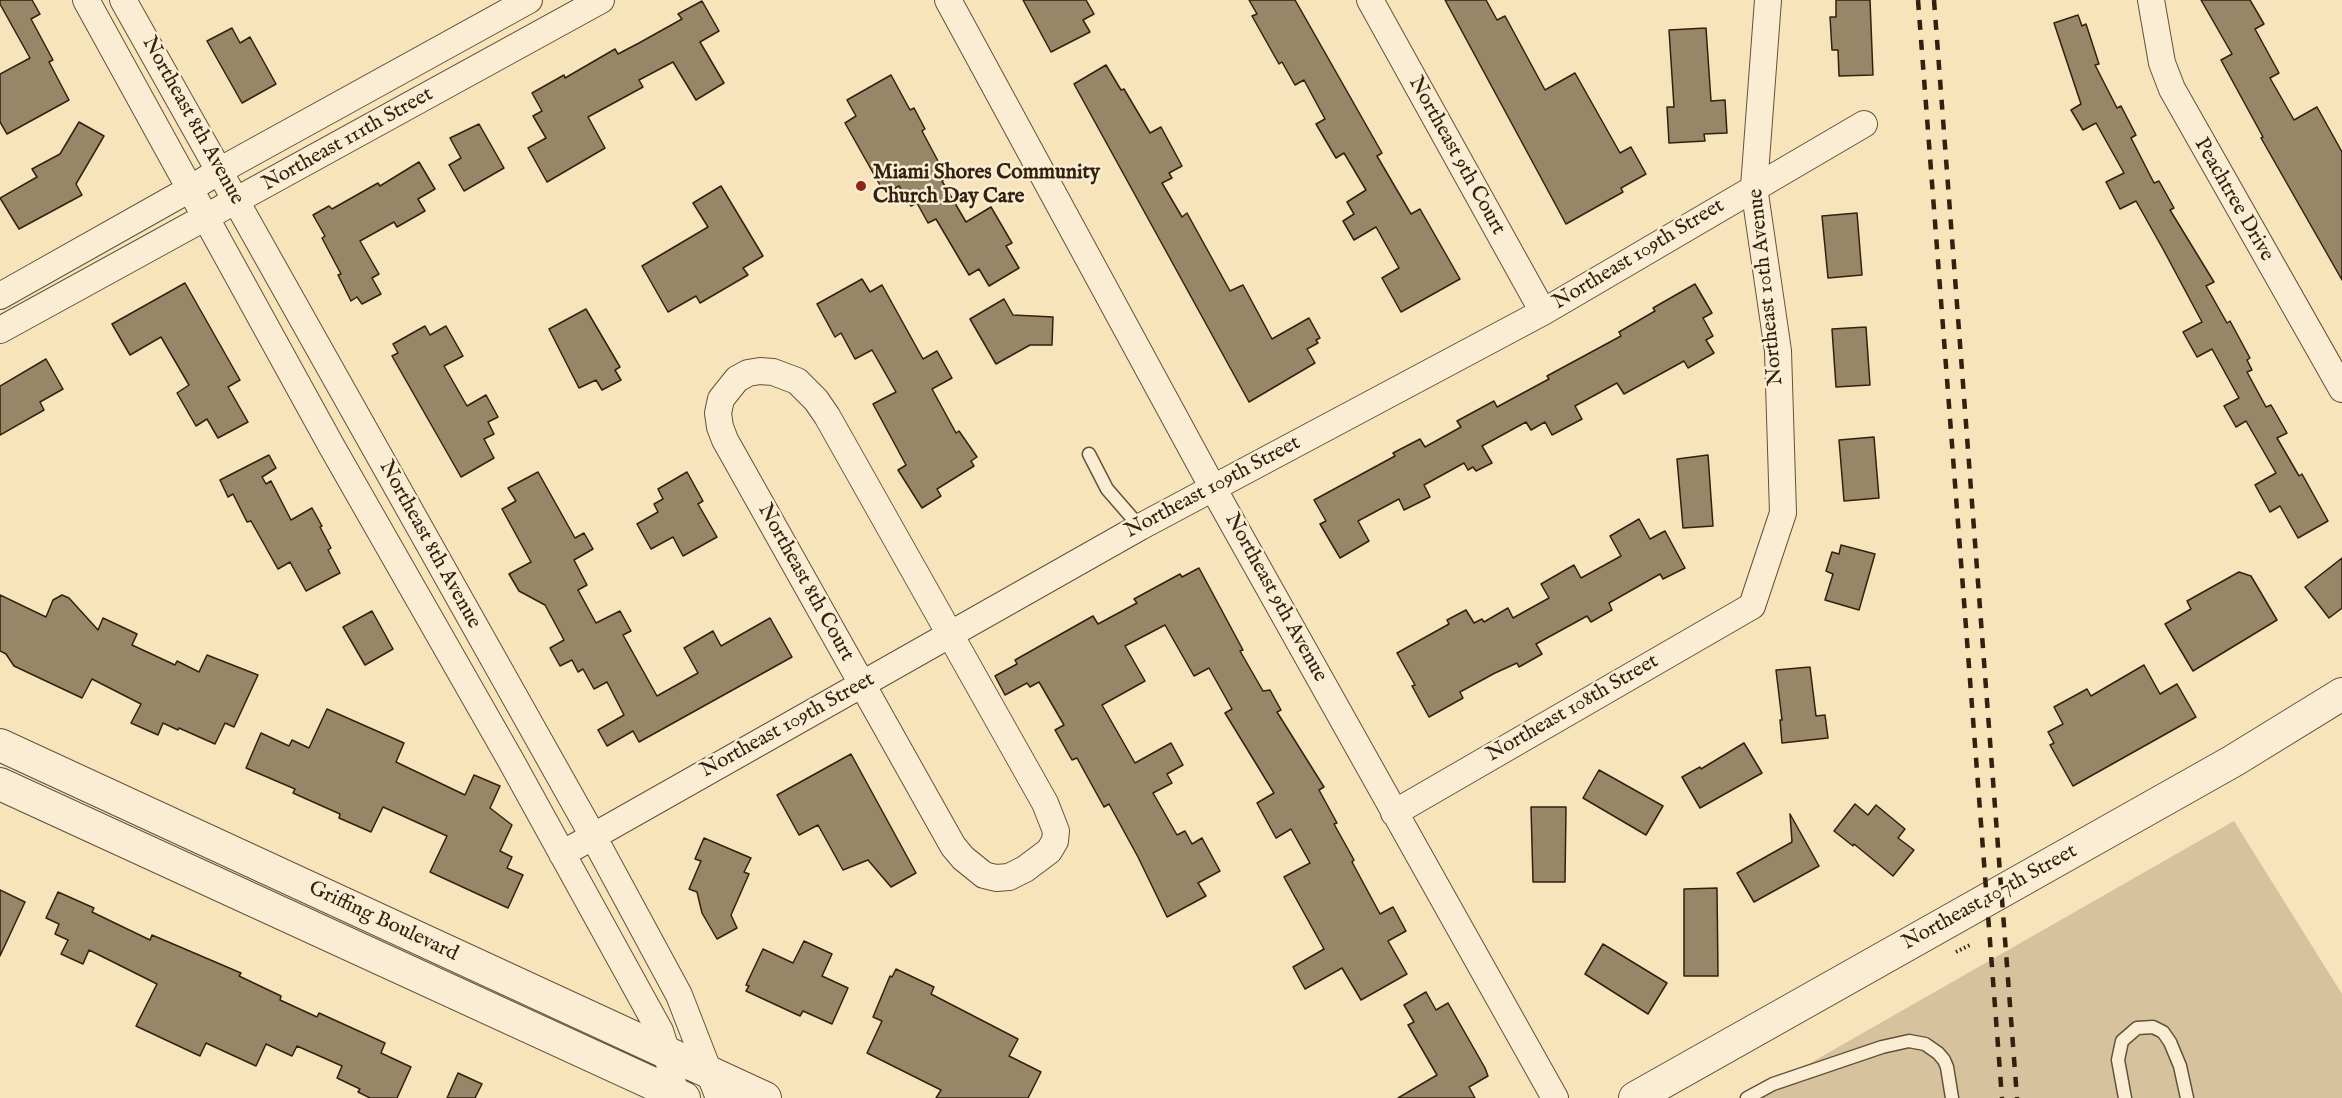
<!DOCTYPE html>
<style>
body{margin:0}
canvas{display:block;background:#f7e4bb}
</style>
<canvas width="2342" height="1098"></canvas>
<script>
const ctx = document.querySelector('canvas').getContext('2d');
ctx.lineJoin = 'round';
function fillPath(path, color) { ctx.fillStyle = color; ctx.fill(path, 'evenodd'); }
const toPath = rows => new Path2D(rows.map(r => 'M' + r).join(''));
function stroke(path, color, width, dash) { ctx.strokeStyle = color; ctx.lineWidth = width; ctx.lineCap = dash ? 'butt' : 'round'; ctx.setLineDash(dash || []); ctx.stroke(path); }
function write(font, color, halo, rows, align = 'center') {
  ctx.font = font + ' "IM FELL English",serif'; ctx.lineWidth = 5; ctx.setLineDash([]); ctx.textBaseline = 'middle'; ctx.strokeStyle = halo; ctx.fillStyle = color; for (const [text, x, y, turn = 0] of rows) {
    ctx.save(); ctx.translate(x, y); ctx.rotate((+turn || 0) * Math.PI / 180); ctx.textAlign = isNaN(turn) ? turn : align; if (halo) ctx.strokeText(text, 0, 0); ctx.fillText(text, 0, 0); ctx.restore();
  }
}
fillPath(toPath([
 [2234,821,2342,994,2342,1098,1749,1098]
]), '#d6c39e');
const building = toPath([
 [0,0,32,0,40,14,31,19,53,60,49,62,69,100,7,134,0,122,0,74,30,58,0,4,0,0],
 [1023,0,1086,0,1094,14,1083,20,1090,32,1051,52,1023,0],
 [1249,0,1295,0,1382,153,1377,156,1411,214,1420,209,1460,279,1401,312,1382,278,1399,268,1376,227,1354,240,1343,221,1354,214,1347,202,1366,190,1344,153,1336,158,1316,124,1325,119,1304,80,1295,85,1282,62,1279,64,1252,16,1257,14,1249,0],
 [1445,0,1486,0,1497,20,1505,16,1545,90,1575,73,1620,153,1631,147,1646,174,1621,188,1623,192,1566,224,1445,0],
 [1836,0,1870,0,1873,75,1839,76,1838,50,1832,50,1830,17,1836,17,1836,0],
 [2201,0,2250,0,2264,24,2255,29,2279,73,2270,78,2294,120,2317,107,2342,152,2342,280,2261,138,2263,137,2221,60,2232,54,2201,0],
 [702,1,719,31,700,42,724,83,696,100,673,62,639,80,643,87,588,117,605,148,547,182,528,148,546,138,533,116,542,111,532,93,564,75,565,78,615,49,618,54,639,43,682,19,678,14,702,1],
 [2078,15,2082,26,2086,24,2099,64,2095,65,2117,108,2121,106,2136,135,2131,138,2154,183,2159,181,2174,208,2170,210,2214,282,2206,286,2227,323,2230,321,2250,358,2247,360,2252,370,2247,372,2266,407,2271,405,2287,433,2277,438,2299,476,2302,474,2328,521,2298,538,2280,506,2270,512,2255,485,2276,473,2246,421,2236,427,2224,406,2239,398,2212,349,2197,357,2183,332,2202,322,2163,249,2136,201,2120,209,2106,182,2124,173,2096,123,2083,130,2071,110,2081,104,2054,23,2078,15],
 [232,28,240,43,250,37,276,84,242,103,207,41,232,28],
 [1706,28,1711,101,1725,100,1727,133,1704,134,1705,141,1669,143,1667,107,1674,107,1669,30,1706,28],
 [1106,65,1121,90,1124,89,1150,133,1161,127,1182,166,1169,173,1172,178,1162,183,1182,217,1187,213,1230,291,1243,285,1272,339,1309,318,1320,338,1316,340,1318,343,1307,349,1315,363,1249,402,1074,84,1106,65],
 [891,75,910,110,914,108,925,129,922,131,947,178,942,181,966,222,991,207,1012,243,1006,246,1019,268,989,286,979,269,969,275,936,219,928,223,917,203,911,206,899,186,885,194,845,123,856,116,847,100,891,75],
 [79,122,104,136,76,184,82,195,19,229,0,198,37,177,32,169,60,154,79,122],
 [479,124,504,168,464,191,449,165,461,158,450,138,479,124],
 [419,162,435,189,418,199,425,211,397,227,394,222,360,241,379,274,372,278,381,294,362,304,357,297,351,301,338,275,341,274,322,238,325,236,313,215,329,206,332,209,378,183,380,186,419,162],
 [721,186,763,256,743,268,748,275,700,303,696,296,668,312,642,266,708,227,693,203,721,186],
 [1857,213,1862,275,1828,278,1822,216,1857,213],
 [862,279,870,292,882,285,923,359,937,351,952,378,932,389,956,433,959,431,977,457,971,461,974,466,937,489,941,496,922,508,898,470,906,465,873,404,896,392,872,350,855,359,841,333,835,337,817,304,862,279],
 [185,283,240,380,228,387,248,422,218,438,207,419,196,426,177,393,189,385,161,337,130,355,112,324,185,283],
 [1695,284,1712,313,1703,318,1713,336,1706,340,1714,353,1688,368,1684,361,1624,394,1617,383,1575,406,1582,419,1552,435,1545,422,1531,430,1526,422,1482,446,1492,463,1476,471,1473,467,1468,470,1464,463,1424,485,1430,497,1404,510,1399,499,1358,521,1369,541,1340,558,1320,524,1326,521,1314,500,1395,456,1393,453,1420,439,1425,447,1461,427,1457,421,1494,401,1497,407,1549,379,1547,376,1621,336,1619,332,1655,311,1653,308,1695,284],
 [1004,299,1013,315,1053,317,1052,345,1030,345,996,364,970,319,1004,299],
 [586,309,620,367,615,370,621,380,602,390,596,380,579,388,549,329,586,309],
 [425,326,430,335,446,326,463,356,444,366,467,406,486,395,498,417,488,422,494,434,484,439,494,458,461,477,392,356,398,353,393,344,425,326],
 [1866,327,1870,385,1836,387,1832,329,1866,327],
 [46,359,63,389,40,402,44,410,0,435,0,386,46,359],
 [1874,437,1879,498,1844,501,1839,440,1874,437],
 [269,455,276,468,262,477,266,484,271,481,291,520,312,508,322,526,320,527,331,548,328,550,340,573,306,591,290,562,278,569,251,521,247,522,233,494,228,497,220,480,269,455],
 [1708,455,1713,526,1683,528,1677,459,1708,455],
 [538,472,575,538,584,533,593,549,574,560,587,585,578,590,596,623,620,611,631,631,623,635,657,696,698,673,684,648,713,631,721,646,770,618,792,657,639,742,633,731,607,746,598,730,624,715,607,682,594,689,583,669,578,672,572,660,560,666,550,648,564,640,545,605,519,591,509,574,531,562,502,509,516,501,508,488,538,472],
 [687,472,703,501,698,504,717,537,683,556,673,537,651,549,637,524,658,512,654,504,663,499,658,489,687,472],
 [1639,519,1650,539,1665,531,1685,568,1663,579,1660,574,1609,603,1612,610,1591,622,1587,616,1536,644,1542,654,1519,667,1517,663,1495,673,1460,692,1463,698,1429,717,1412,686,1415,685,1397,653,1449,624,1447,620,1466,610,1474,623,1482,619,1484,622,1508,608,1513,618,1549,598,1541,584,1574,565,1581,578,1621,556,1610,536,1639,519],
 [1841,545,1875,554,1859,610,1825,600,1833,574,1826,571,1832,552,1839,554,1841,545],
 [2342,558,2342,608,2329,618,2305,587,2342,558],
 [1199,568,1243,650,1240,651,1263,691,1270,690,1281,710,1277,712,1324,787,1319,790,1337,823,1334,824,1354,860,1352,862,1380,914,1393,907,1406,931,1388,941,1407,974,1361,1000,1342,968,1305,989,1293,967,1324,949,1284,877,1310,863,1291,829,1276,838,1257,803,1274,793,1225,713,1232,709,1209,668,1194,676,1165,625,1125,646,1145,681,1102,705,1135,763,1171,743,1183,765,1167,774,1172,783,1153,793,1177,835,1185,831,1192,844,1202,838,1220,871,1198,883,1206,896,1167,917,1138,857,1109,804,1104,807,1077,758,1072,760,1055,730,1064,725,1039,682,1030,687,1027,683,1005,695,995,676,1017,664,1015,660,1093,616,1098,624,1137,603,1134,599,1180,574,1182,577,1199,568],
 [2239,572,2251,576,2277,620,2193,671,2165,624,2191,609,2187,601,2239,572],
 [0,595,46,617,53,600,62,595,69,598,98,630,103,618,137,634,132,645,175,665,177,661,199,672,207,655,258,675,234,727,225,723,215,744,179,728,178,730,163,723,158,735,131,723,141,704,92,679,82,698,14,666,6,654,0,651,0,595],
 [372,611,393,649,365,665,343,627,372,611],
 [2144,665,2160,694,2177,684,2196,717,2073,786,2050,745,2054,743,2048,732,2063,724,2054,707,2087,689,2091,696,2144,665],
 [1810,667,1816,716,1825,715,1828,738,1782,743,1780,720,1782,720,1776,670,1810,667],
 [327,709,404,743,396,762,465,795,474,775,500,786,490,808,512,825,500,851,512,857,507,868,523,875,508,908,430,872,447,836,383,807,371,832,339,818,340,814,293,793,295,789,246,768,261,733,289,746,292,740,309,748,327,709],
 [1744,743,1762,773,1700,808,1682,777,1700,767,1701,769,1744,743],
 [851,754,916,873,891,887,868,860,843,870,818,825,799,835,777,795,851,754],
 [1599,770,1663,806,1646,835,1583,798,1599,770],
 [1855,804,1868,815,1876,805,1905,829,1898,838,1914,850,1893,876,1854,844,1853,846,1834,831,1855,804],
 [1531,807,1566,807,1565,882,1533,882,1531,807],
 [1790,814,1819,866,1754,902,1737,873,1792,842,1790,814],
 [704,838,751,858,744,872,749,874,731,915,737,928,717,939,702,913,697,892,689,889,701,861,695,859,704,838],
 [1717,888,1718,976,1684,976,1684,889,1717,888],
 [0,890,25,902,0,956,0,890],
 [58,892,94,908,92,912,150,940,152,935,241,973,239,976,281,996,280,1000,317,1017,319,1013,385,1043,381,1053,411,1067,397,1098,370,1098,358,1092,360,1089,337,1078,342,1066,297,1046,292,1056,266,1044,256,1066,206,1043,200,1056,136,1026,157,984,89,950,83,964,61,954,68,940,55,934,59,924,46,918,58,892],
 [804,941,832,954,822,976,848,988,832,1024,803,1011,800,1016,746,991,749,986,746,985,763,949,793,963,804,941],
 [1603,944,1667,983,1648,1014,1585,974,1603,944],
 [896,969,934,987,931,994,1018,1039,1009,1056,1041,1072,1028,1098,936,1098,941,1090,867,1053,882,1021,873,1017,890,976,892,977,896,969],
 [1426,992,1436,1010,1448,1003,1485,1068,1488,1076,1469,1087,1475,1098,1398,1098,1437,1075,1408,1025,1414,1022,1404,1005,1426,992],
 [458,1073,482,1084,475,1098,447,1098,458,1073]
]);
fillPath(building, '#988668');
stroke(building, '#32210e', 1.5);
const service = toPath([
 [1089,454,1107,489,1140,527],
 [1747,1098,1773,1084,1882,1047,1909,1041,1925,1044,1938,1053,1944,1060,1947,1067,1952,1098],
 [2125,1098,2118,1060,2122,1041,2137,1028,2153,1027,2163,1032,2170,1042,2180,1066,2187,1098]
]);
const minor = toPath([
 [86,0,332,447,510,759,660,1031,667,1053,675,1094],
 [123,0,593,836,679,995,719,1098],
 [948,0,1213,488,1555,1098],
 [1370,0,1543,312],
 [2151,0,2162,63,2172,89,2342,389],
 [0,296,190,189,219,171,529,0],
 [0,330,601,0],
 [760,371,773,372,797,381,816,400,827,416,1045,803,1056,831,1055,841,1049,851,1025,869,1009,877,996,878,984,875,963,858,953,846,725,440,720,427,718,413,721,399,737,379,748,373,760,371],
 [1394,813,1752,606,1783,513,1778,351,1754,187,1768,0],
 [562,854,1140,527,1543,312,1864,124]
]);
const tertiary = toPath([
 [0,745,765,1098],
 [0,784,684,1098],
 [1635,1098,2233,761,2342,694]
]);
stroke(service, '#635239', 15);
stroke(minor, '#635239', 28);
stroke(tertiary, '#635239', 34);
stroke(toPath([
 [1956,952,1970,945]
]), '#32210e', 4, [1.5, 3]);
stroke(service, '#faedd3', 12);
stroke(minor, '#faedd3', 26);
stroke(tertiary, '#faedd3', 32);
stroke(toPath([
 [1918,0,2002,1098],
 [1934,0,2017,1098]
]), '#32210e', 4.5, [10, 10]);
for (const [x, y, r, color] of [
 [861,186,6,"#8f2418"]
]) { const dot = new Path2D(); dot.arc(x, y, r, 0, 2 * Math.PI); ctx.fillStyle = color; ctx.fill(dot); stroke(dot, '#faedd3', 2); }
write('21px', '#32210e', '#faedd3', [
 ["Northeast 8th Avenue",192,121,61],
 ["Northeast 111th Street",348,140,-29],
 ["Northeast 9th Court",1456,156,61],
 ["Peachtree Drive",2233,200,60],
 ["Northeast 109th Street",1639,255,-31],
 ["Northeast 10th Avenue",1767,287,-96],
 ["Northeast 109th Street",1213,488,-28],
 ["Northeast 8th Avenue",429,545,61],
 ["Northeast 8th Court",805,583,61],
 ["Northeast 9th Avenue",1275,598,61],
 ["Northeast 108th Street",1573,709,-30],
 ["Northeast 109th Street",788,726,-29],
 ["Northeast 107th Street",1990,898,-29],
 ["Griffing Boulevard",383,922,25]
]);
write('bold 21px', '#32210e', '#faedd3', [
 ["Miami Shores Community",873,174],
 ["Church Day Care",873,198]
], 'left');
</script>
